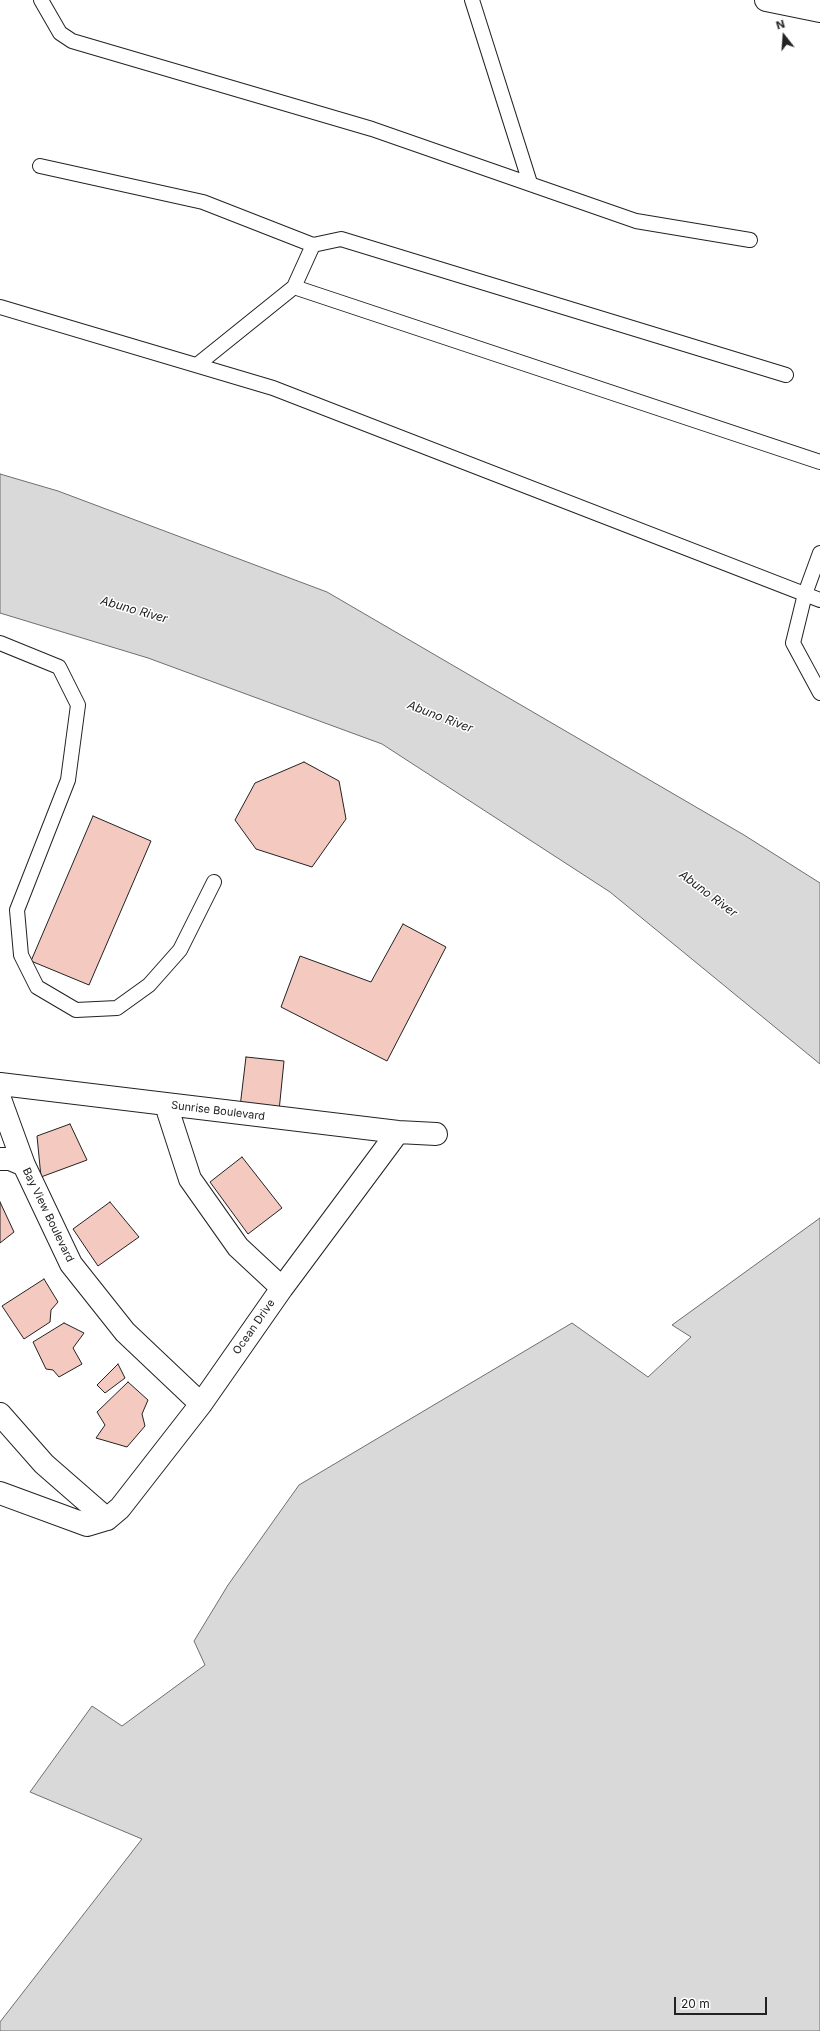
<!DOCTYPE html>
<style>
body{margin:0}
#map{position:relative;width:820px;height:2031px;overflow:hidden;background:#fff;font-family:Inter,sans-serif}
canvas{display:block}
.north{position:absolute;left:764px;top:16px;width:40px;height:40px;-webkit-text-stroke:3px #fff;paint-order:stroke;rotate:343deg;font-size:11px;font-weight:700;line-height:16px;text-align:center;color:#222}
.north::after{content:'';display:block;margin:auto;width:14px;height:18px;background:#222;clip-path:polygon(50% 0,100% 100%,50% 72%,0 100%)}
.scale{position:absolute;left:674px;top:1997px;width:93px;height:18px;box-sizing:border-box;border:2px solid #222;border-top:0;padding-left:5px;font-size:12px;line-height:14px;white-space:nowrap;color:#222;-webkit-text-stroke:3px #fff;paint-order:stroke}
</style>
<div id="map">
<canvas width="820" height="2031"></canvas>
<div class="north">N</div>
<div class="scale">20 m</div>
</div>
<script>
const ctx = document.querySelector('canvas').getContext('2d');
ctx.lineJoin = 'round';
function fillPath(path, color) { ctx.fillStyle = color; ctx.fill(path, 'evenodd'); }
const toPath = rows => new Path2D(rows.map(r => 'M' + r).join(''));
function stroke(path, color, width, dash) { ctx.strokeStyle = color; ctx.lineWidth = width; ctx.lineCap = dash ? 'butt' : 'round'; ctx.setLineDash(dash || []); ctx.stroke(path); }
function write(font, color, halo, rows, align = 'center') {
  ctx.font = font + ' Inter,sans-serif'; ctx.lineWidth = 3; ctx.setLineDash([]); ctx.textBaseline = 'middle'; ctx.strokeStyle = halo; ctx.fillStyle = color; for (const [text, x, y, turn = 0] of rows) {
    ctx.save(); ctx.translate(x, y); ctx.rotate((+turn || 0) * Math.PI / 180); ctx.textAlign = isNaN(turn) ? turn : align; if (halo) ctx.strokeText(text, 0, 0); ctx.fillText(text, 0, 0); ctx.restore();
  }
}
const water = toPath([
 [0,474,58,491,327,592,744,835,820,883,820,1064,610,892,382,744,148,658,0,613,0,474],
 [820,1218,820,2031,0,2031,0,2022,142,1839,30,1792,92,1706,122,1726,205,1665,194,1641,228,1585,299,1485,572,1323,648,1377,691,1337,672,1325,820,1218]
]);
fillPath(water, '#d9d9d9');
stroke(water, '#6f6f6f', 1);
const building = toPath([
 [304,762,339,781,346,819,312,867,256,849,235,820,255,783,304,762],
 [93,816,151,841,89,985,31,961,93,816],
 [403,924,446,947,387,1061,281,1007,300,956,371,982,403,924],
 [246,1057,284,1061,279,1111,240,1107,246,1057],
 [70,1124,87,1160,41,1177,37,1136,70,1124],
 [242,1157,282,1208,248,1234,210,1182,242,1157],
 [0,1202,14,1232,0,1243,0,1202],
 [110,1202,139,1237,98,1266,73,1229,110,1202],
 [44,1279,58,1302,51,1310,50,1322,24,1339,2,1306,44,1279],
 [64,1323,84,1333,73,1348,82,1364,59,1377,53,1370,46,1369,33,1342,64,1323],
 [118,1364,125,1378,105,1393,97,1385,118,1364],
 [128,1382,148,1400,142,1414,145,1426,127,1447,96,1438,105,1425,97,1412,128,1382]
]);
fillPath(building, '#f3c9c0');
stroke(building, '#222', 1);
const lane = toPath([
 [41,0,60,33,72,41,372,129,636,221,750,240],
 [472,0,530,183],
 [40,166,203,202,313,245],
 [294,287,313,245,341,239,786,375],
 [0,307,273,388,820,600],
 [197,365,294,287,820,462],
 [820,553,805,594,793,643,820,693],
 [0,643,59,667,78,705,68,780,17,910,21,955,37,987,76,1010,117,1008,149,985,180,950,214,882]
]);
const street = toPath([
 [766,0,820,11],
 [0,1084,398,1132,436,1134],
 [0,1099,24,1165,71,1264,125,1332,201,1404],
 [166,1105,190,1179,238,1247,282,1288],
 [0,1159,10,1159,24,1165],
 [0,1414,44,1464,107,1519],
 [0,1493,87,1525,107,1519,120,1508,201,1404,282,1288,398,1132]
]);
stroke(lane, '#222', 16);
stroke(street, '#222', 24);
stroke(lane, '#fff', 14);
stroke(street, '#fff', 22);
write('11px', '#222', '#fff', [
 ["Sunrise Boulevard",218,1111,7],
 ["Bay View Boulevard",48,1215,64],
 ["Ocean Drive",254,1327,-55]
]);
write('italic 12px', '#222', '#fff', [
 ["Abuno River",134,610,16],
 ["Abuno River",440,717,21],
 ["Abuno River",708,894,37]
]);
</script>
